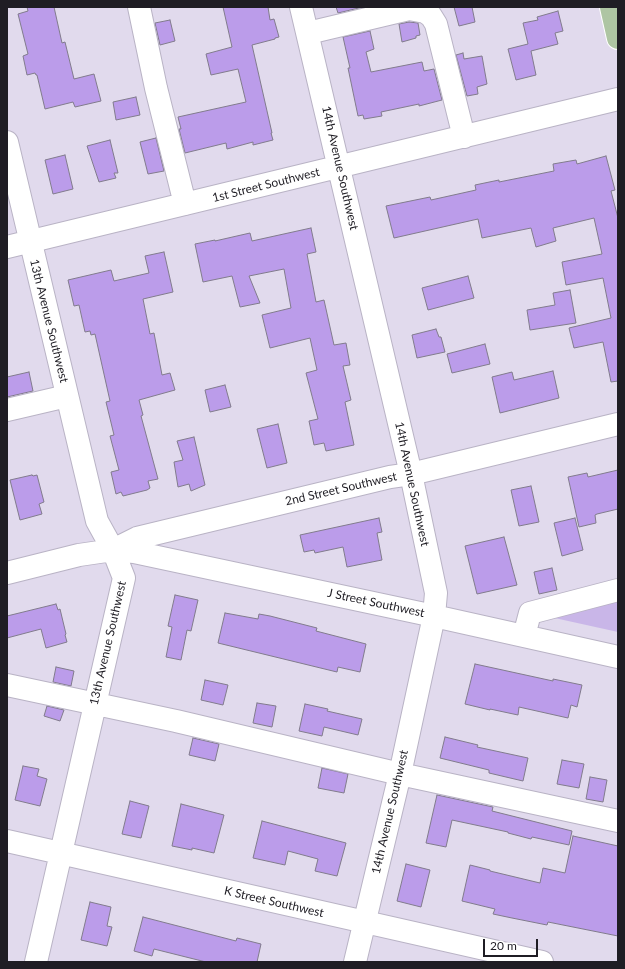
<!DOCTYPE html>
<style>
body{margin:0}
#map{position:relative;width:625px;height:969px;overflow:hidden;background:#e1daed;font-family:Lato,sans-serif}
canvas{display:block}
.frame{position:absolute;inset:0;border:8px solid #1f1d24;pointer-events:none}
.scale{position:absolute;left:483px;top:939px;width:55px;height:18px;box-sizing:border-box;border:2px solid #1f1d24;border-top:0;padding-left:5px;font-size:12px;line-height:14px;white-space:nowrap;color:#1f1d24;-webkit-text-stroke:3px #fff;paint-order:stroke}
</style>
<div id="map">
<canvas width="625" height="969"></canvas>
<div class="frame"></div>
<div class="scale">20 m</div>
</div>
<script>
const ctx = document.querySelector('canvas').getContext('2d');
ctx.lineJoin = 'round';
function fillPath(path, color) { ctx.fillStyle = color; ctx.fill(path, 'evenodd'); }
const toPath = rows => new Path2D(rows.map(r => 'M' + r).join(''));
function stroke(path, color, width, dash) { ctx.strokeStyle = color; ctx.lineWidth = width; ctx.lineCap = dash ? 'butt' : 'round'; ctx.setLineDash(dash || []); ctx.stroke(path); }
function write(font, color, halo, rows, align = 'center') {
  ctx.font = font + ' Lato,sans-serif'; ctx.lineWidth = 3.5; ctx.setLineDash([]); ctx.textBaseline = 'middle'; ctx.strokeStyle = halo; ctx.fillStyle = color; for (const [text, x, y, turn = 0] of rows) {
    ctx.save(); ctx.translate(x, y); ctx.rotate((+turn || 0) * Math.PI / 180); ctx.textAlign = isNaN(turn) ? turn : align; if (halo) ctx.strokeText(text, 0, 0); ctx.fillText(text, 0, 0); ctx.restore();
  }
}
fillPath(toPath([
 [618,598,618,632,541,615]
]), '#c9b6e8');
const building = toPath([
 [27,7,54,7,62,43,65,42,74,79,94,74,101,101,75,107,73,102,45,109,37,75,36,75,35,73,27,75,23,56,28,54,18,14,28,11,27,7],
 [223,7,268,7,270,20,274,19,279,37,275,38,275,39,252,45,272,133,271,133,273,140,253,145,253,142,227,149,226,143,185,153,179,129,181,129,178,117,246,102,238,69,211,75,206,54,232,47,223,7],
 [336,7,363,7,338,13,336,7],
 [454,7,472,7,475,22,459,26,454,7],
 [558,11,563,31,555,33,558,44,531,51,536,75,516,80,508,49,528,44,523,23,538,20,537,17,558,11],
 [170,20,175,41,160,45,155,23,170,20],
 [409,22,418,23,420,35,416,36,416,38,402,42,399,24,409,22],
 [370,31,374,49,366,52,371,72,422,62,424,71,434,69,442,100,419,106,419,104,381,112,382,116,364,119,363,115,358,116,348,68,350,68,343,37,370,31],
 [463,53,464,59,482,56,487,84,477,87,478,94,467,96,456,55,463,53],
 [136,97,140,115,116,120,113,102,136,97],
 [156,138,164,171,148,174,140,142,156,138],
 [110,140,118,173,114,173,116,178,99,182,87,146,110,140],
 [65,155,73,189,53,194,45,160,65,155],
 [606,156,615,190,611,191,618,218,618,381,611,382,603,342,574,348,569,328,611,318,603,278,566,285,562,262,602,254,594,218,553,228,556,241,536,247,531,228,482,238,478,219,394,238,386,206,430,197,431,200,476,190,475,185,499,180,499,182,554,171,553,164,576,160,577,164,606,156],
 [311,228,316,252,307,254,316,302,324,300,334,345,346,343,350,365,343,366,351,400,345,402,354,445,326,451,324,443,314,445,309,421,318,419,306,373,317,370,310,338,270,348,262,315,291,308,284,269,249,276,260,303,240,307,232,276,203,282,195,244,215,240,215,241,250,233,252,241,311,228],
 [164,252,173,292,143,299,150,334,154,333,162,375,170,373,175,390,139,400,143,415,141,416,158,479,148,481,150,488,147,490,123,496,121,492,116,494,111,472,119,470,110,436,114,435,106,402,110,401,95,334,91,335,90,331,85,332,79,305,74,306,68,280,111,270,114,281,149,273,145,256,164,252],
 [468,276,474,298,428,310,422,288,468,276],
 [570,290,576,323,530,330,527,310,555,305,553,293,570,290],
 [436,329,439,337,441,337,445,352,417,358,412,335,436,329],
 [485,344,490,364,452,373,447,354,485,344],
 [553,371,559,398,500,413,492,377,512,372,514,380,553,371],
 [29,372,33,391,7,397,7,377,29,372],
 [225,385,231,407,210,412,205,390,225,385],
 [278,424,287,463,267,468,257,429,278,424],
 [194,437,205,485,191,491,189,484,178,487,174,462,183,460,177,441,194,437],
 [618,470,618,509,597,514,595,515,596,523,579,527,568,477,587,473,588,477,618,470],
 [32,475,33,476,37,475,44,502,39,504,42,514,20,520,10,480,32,475],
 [531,486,539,522,519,526,511,490,531,486],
 [379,518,382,532,377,533,382,560,347,567,343,547,315,553,314,550,304,552,300,535,379,518],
 [575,518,583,550,562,556,554,523,575,518],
 [504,537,517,585,477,594,465,546,504,537],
 [552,568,557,590,539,594,534,572,552,568],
 [175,595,198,600,191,631,187,630,181,660,166,657,172,627,168,626,175,595],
 [56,604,58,610,60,609,66,634,65,635,67,642,46,648,41,629,7,638,7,616,56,604],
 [225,613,258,619,259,614,270,616,317,628,316,631,366,644,360,672,338,667,337,672,218,643,225,613],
 [475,664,553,681,553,679,582,685,577,707,571,705,568,718,519,707,518,715,490,709,490,710,465,704,475,664],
 [56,667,74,671,71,686,53,682,56,667],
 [205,680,228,685,223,705,201,700,205,680],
 [257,703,276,706,272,727,253,723,257,703],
 [305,704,328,709,327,711,362,719,358,735,324,727,322,736,299,731,305,704],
 [47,706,64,710,60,721,44,716,47,706],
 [445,737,478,745,477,747,528,758,523,781,489,773,489,770,440,758,445,737],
 [193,738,219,744,215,761,189,755,193,738],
 [562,760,584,764,579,788,557,784,562,760],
 [23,766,39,769,37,776,47,779,40,806,15,800,23,766],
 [322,768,348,774,344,793,318,788,322,768],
 [590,777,607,780,603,802,586,799,590,777],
 [437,795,493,807,492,811,572,831,569,845,532,837,531,839,508,833,508,832,452,820,446,847,426,843,437,795],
 [130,801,149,806,141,838,122,834,130,801],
 [181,804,224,815,214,853,192,848,192,850,172,846,181,804],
 [262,821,346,843,337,876,315,871,318,859,288,851,285,865,253,858,262,821],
 [573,836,618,846,618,936,548,922,547,925,512,918,493,914,495,909,462,901,470,865,490,870,490,871,540,883,543,868,565,873,573,836],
 [406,864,430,870,421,907,397,901,406,864],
 [90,902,111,907,107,926,112,927,107,946,81,940,90,902],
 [143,917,236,941,237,938,261,944,257,962,206,962,154,949,152,956,134,951,143,917]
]);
fillPath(building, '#bb9cea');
stroke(building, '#817b8c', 1);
const minor = toPath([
 [139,7,156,88,185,204],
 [301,7,411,474,436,593,434,616,400,774,355,962],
 [308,33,409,9,425,12,431,16,436,24,464,137],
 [7,142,97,521,113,550,124,578,36,962],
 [7,247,618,99],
 [7,410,67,396],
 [113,550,137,538,390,477,411,474,618,424],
 [7,573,79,555,113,550,134,552,434,616,618,657],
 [524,636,530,613,618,590],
 [7,685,176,721,400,774,618,821],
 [7,841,542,962]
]);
const major = toPath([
 [611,7,618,38]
]);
stroke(minor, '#b9b3c5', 24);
stroke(major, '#fff', 24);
stroke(minor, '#fff', 22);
stroke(major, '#aec5a3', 22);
write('12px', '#1f1d24', '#fff', [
 ["14th Avenue Southwest",340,168,77],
 ["1st Street Southwest",266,185,-14],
 ["13th Avenue Southwest",49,321,76],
 ["14th Avenue Southwest",412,484,78],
 ["2nd Street Southwest",341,489,-13],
 ["J Street Southwest",376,603,12],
 ["13th Avenue Southwest",108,643,-77],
 ["14th Avenue Southwest",390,812,-77],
 ["K Street Southwest",274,902,13]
]);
</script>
